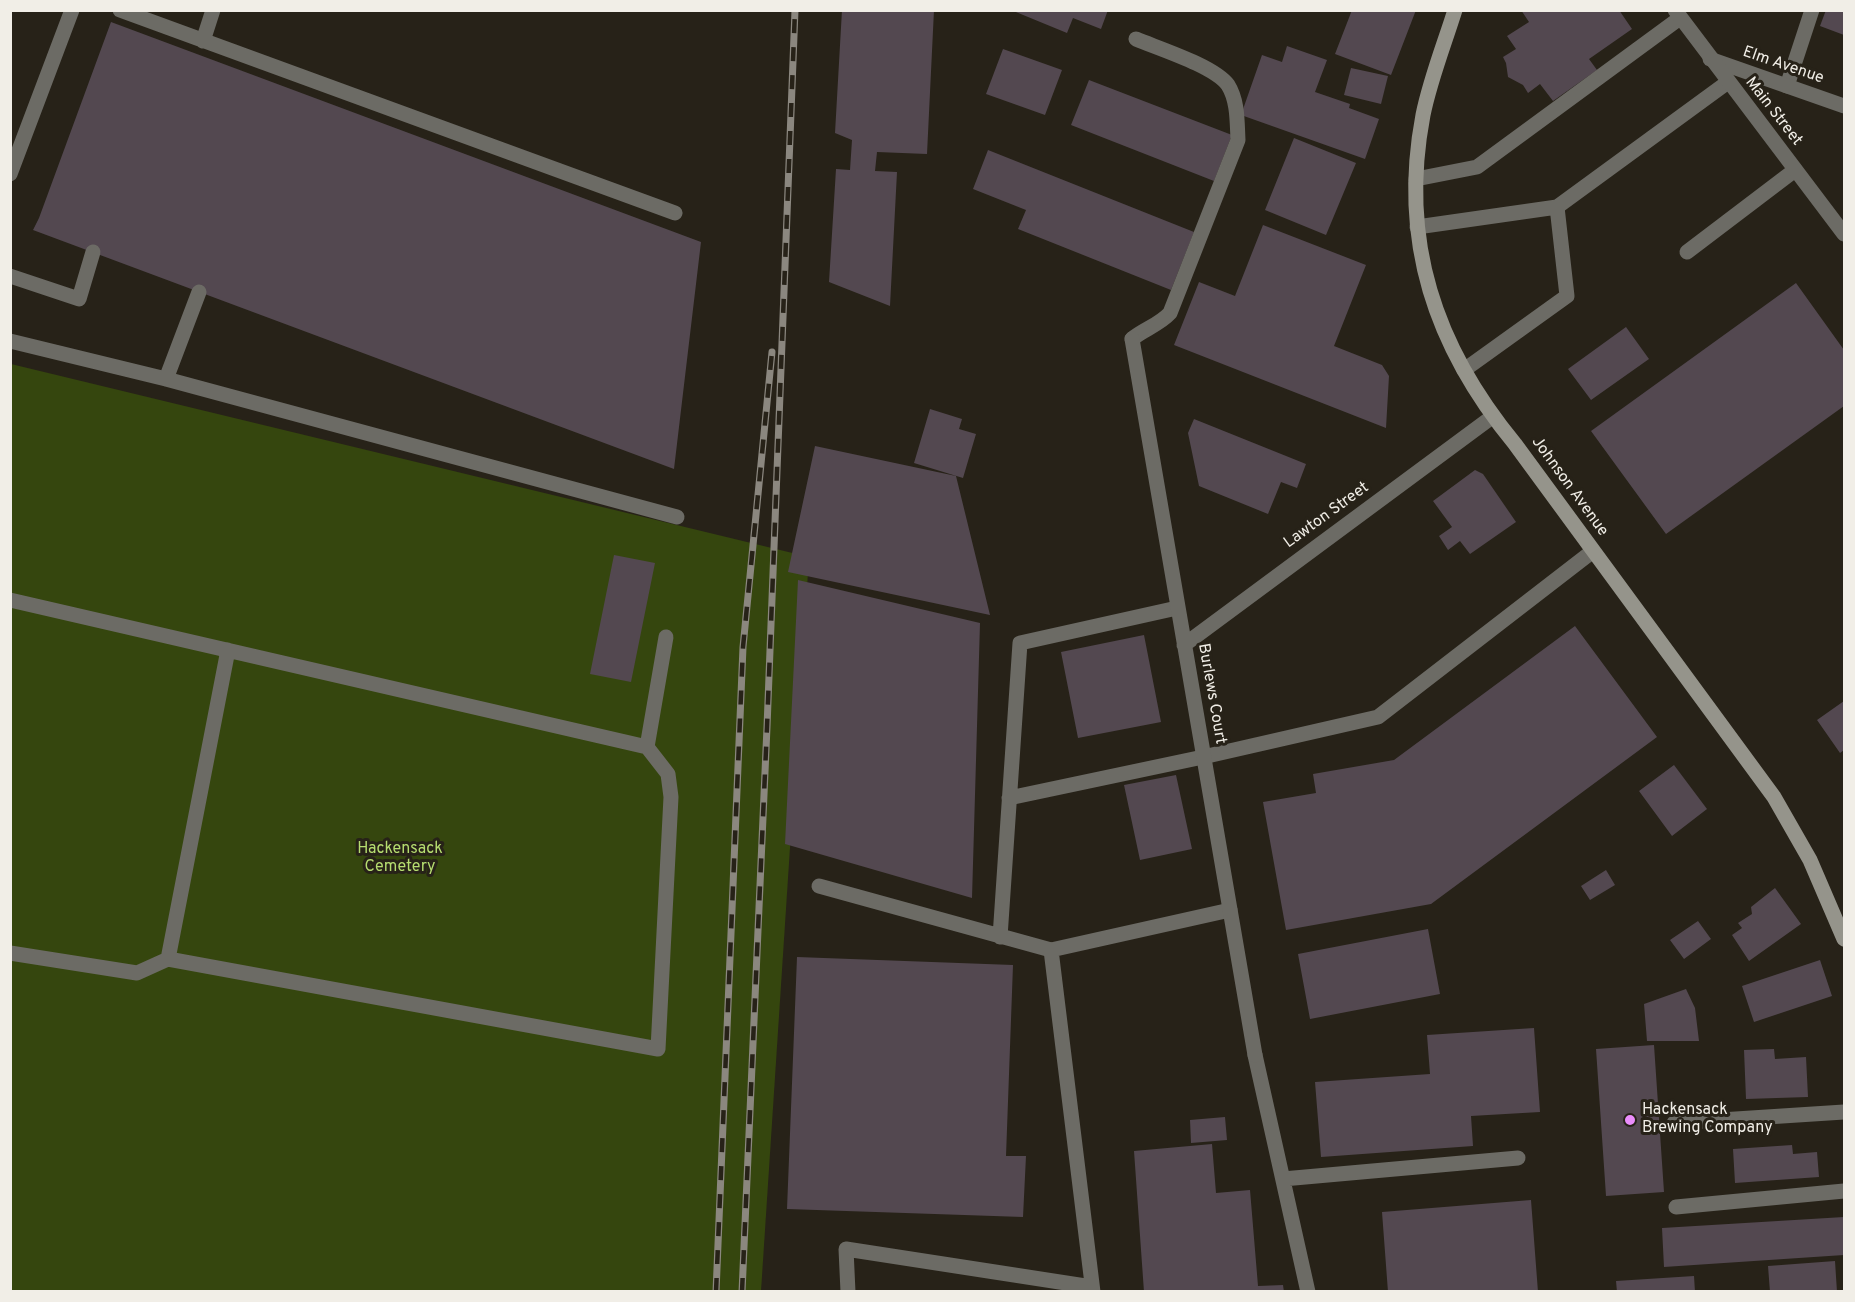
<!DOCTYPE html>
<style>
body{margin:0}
#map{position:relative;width:1855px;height:1302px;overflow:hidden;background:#272218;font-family:Overpass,sans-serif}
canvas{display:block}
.frame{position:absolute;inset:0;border:12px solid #f1eee7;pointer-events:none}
</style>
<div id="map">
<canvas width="1855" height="1302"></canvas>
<div class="frame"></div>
</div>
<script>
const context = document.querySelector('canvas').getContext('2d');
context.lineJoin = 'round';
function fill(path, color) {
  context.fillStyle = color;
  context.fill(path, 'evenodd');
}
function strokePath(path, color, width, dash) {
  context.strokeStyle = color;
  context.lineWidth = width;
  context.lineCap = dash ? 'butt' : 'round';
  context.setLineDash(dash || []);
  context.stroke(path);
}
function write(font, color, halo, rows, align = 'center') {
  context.font = font + ' Overpass,sans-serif';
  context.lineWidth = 6;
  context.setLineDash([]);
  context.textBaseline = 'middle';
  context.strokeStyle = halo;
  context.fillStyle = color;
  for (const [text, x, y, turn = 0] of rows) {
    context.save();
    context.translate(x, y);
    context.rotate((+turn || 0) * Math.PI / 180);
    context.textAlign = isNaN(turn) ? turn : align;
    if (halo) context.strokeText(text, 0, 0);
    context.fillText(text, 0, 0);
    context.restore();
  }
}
fill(new Path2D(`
 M11,364L809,557L761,1291L11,1292Z`), '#35460e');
fill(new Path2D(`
 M842,10H934L927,154L877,152L875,171L897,172L890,306L829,282L836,169L850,170L852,140L835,133Z
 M1011,10H1108L1101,29L1073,18L1067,33Z
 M1352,10H1416L1391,75L1335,54Z
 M1521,10H1619L1632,29L1589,59L1597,70L1553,101L1540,84L1528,93L1523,85L1508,77L1506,63L1503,57L1516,49L1507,36L1529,22Z
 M1826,10H1844V35L1820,26Z
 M111,22L701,242L674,469L33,230L39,218Z
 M1287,46L1327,60L1315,92L1350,104L1349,108L1379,119L1365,159L1241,115L1262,55L1282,62Z
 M1003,49L1062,70L1045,115L986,94Z
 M1351,68L1388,76L1381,104L1344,95Z
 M1089,80L1232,135L1214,181L1071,125Z
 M1294,138L1356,163L1326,235L1265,210Z
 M988,150L1194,232L1171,290L1018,229L1026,210L973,189Z
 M1263,225L1366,265L1334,346L1382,365L1389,376L1386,428L1174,345L1199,282L1235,296Z
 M1796,283L1844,350V406L1666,534L1591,431Z
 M1626,327L1649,359L1591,400L1568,369Z
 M930,409L962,419L959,429L976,434L963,478L914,463Z
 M1194,419L1306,464L1297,488L1281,482L1268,514L1199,486L1188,433Z
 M815,446L956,476L990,615L788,572Z
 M1475,470L1483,474L1516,522L1470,554L1460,541L1448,550L1439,536L1452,527L1433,501Z
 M614,555L655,563L631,682L590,674Z
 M798,580L980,623L972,898L785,844Z
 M1575,626L1657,737L1431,904L1286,930L1263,802L1316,793L1313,774L1394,760Z
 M1144,635L1161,722L1078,738L1061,652Z
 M1844,701V750L1840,753L1817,720Z
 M1674,765L1707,809L1672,836L1639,791Z
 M1176,775L1192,849L1140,860L1124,785Z
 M1606,870L1615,885L1590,900L1581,886Z
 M1775,888L1801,924L1749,961L1732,935L1742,928L1738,923L1752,914L1751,907Z
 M1698,921L1711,939L1684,959L1670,940Z
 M1428,929L1440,994L1310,1019L1298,954Z
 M797,957L1013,965L1006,1156H1026L1023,1217L787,1209Z
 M1820,960L1832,996L1754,1022L1742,986Z
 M1686,989L1695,1008L1699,1041H1647L1644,1004Z
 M1534,1028L1540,1112L1471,1116L1473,1146L1321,1157L1315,1082L1430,1074L1427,1035Z
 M1654,1045L1664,1192L1606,1196L1596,1049Z
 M1774,1049L1775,1059L1806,1057L1808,1097L1746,1099L1744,1050Z
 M1225,1117L1227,1140L1191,1143L1190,1120Z
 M1212,1144L1216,1193L1250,1190L1258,1286L1283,1285L1284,1292H1144L1134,1151Z
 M1792,1145L1793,1154L1817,1152L1819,1177L1735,1183L1733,1149Z
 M1531,1200L1538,1292H1388L1382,1212Z
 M1844,1217V1255L1664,1267L1662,1228Z
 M1835,1261L1837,1292H1770L1768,1266Z
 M1694,1276L1695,1292H1617L1616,1281Z`), '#534850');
strokePath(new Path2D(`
 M120,10L675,213
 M203,41L213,10
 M1787,86L1812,10
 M10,174L72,10
 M1416,179L1477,167L1680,18
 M1417,227L1557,207L1728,82
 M1687,252L1795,170
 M10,276L79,299L93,252
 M1132,339C1144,329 1159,325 1170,313L1238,140C1237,122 1238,101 1228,85C1214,66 1160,49 1136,39
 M10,341L166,379L677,517
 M1464,370L1567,296L1557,207
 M166,379L199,292
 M10,600L647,747
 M1009,798L1203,757L1378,717L1593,551
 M819,886L1051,950
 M1000,937L1020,643L1177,608
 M10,953L137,973L168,959L658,1049L671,797L668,774L647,747L666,637
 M168,959L228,650
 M1255,1055L1308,1292
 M1674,1123L1844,1112
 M1283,1179L1518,1158
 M1676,1207L1844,1191
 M848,1292L846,1249L1092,1287
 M1093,1292L1051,950L1230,910`), '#6c6b65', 15);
strokePath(new Path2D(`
 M1710,59L1844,106
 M1132,339L1255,1055
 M1184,645L1492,417`), '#6c6b65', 15);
strokePath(new Path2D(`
 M1675,10L1844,234`), '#6c6b65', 15);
strokePath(new Path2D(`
 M1455,10C1444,45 1430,80 1423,115C1399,241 1435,347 1515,444L1774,797L1810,860L1844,939`), '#95948b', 15);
const rail = new Path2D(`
 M716,1292L743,647L772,352
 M742,1292L767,727L795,10`);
strokePath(rail, '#8b877f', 7);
strokePath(rail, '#272218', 4.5, [14]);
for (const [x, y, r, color] of [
 [1630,1120,6,"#eb8dfc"]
]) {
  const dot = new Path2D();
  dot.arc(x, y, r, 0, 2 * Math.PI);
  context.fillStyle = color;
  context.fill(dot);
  strokePath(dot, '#272218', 2);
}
write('16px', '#f1eee7', '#272218', [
 ["Elm Avenue",1783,66,19],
 ["Main Street",1773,112,52],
 ["Johnson Avenue",1569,487,54],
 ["Lawton Street",1327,516,-36],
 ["Burlews Court",1211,694,80]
]);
write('16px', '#b6dd70', '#272218', [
 ["Hackensack",400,850],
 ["Cemetery",400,868]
]);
write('16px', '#f1eee7', '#272218', [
 ["Hackensack",1642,1111],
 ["Brewing Company",1642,1129]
], 'left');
</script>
